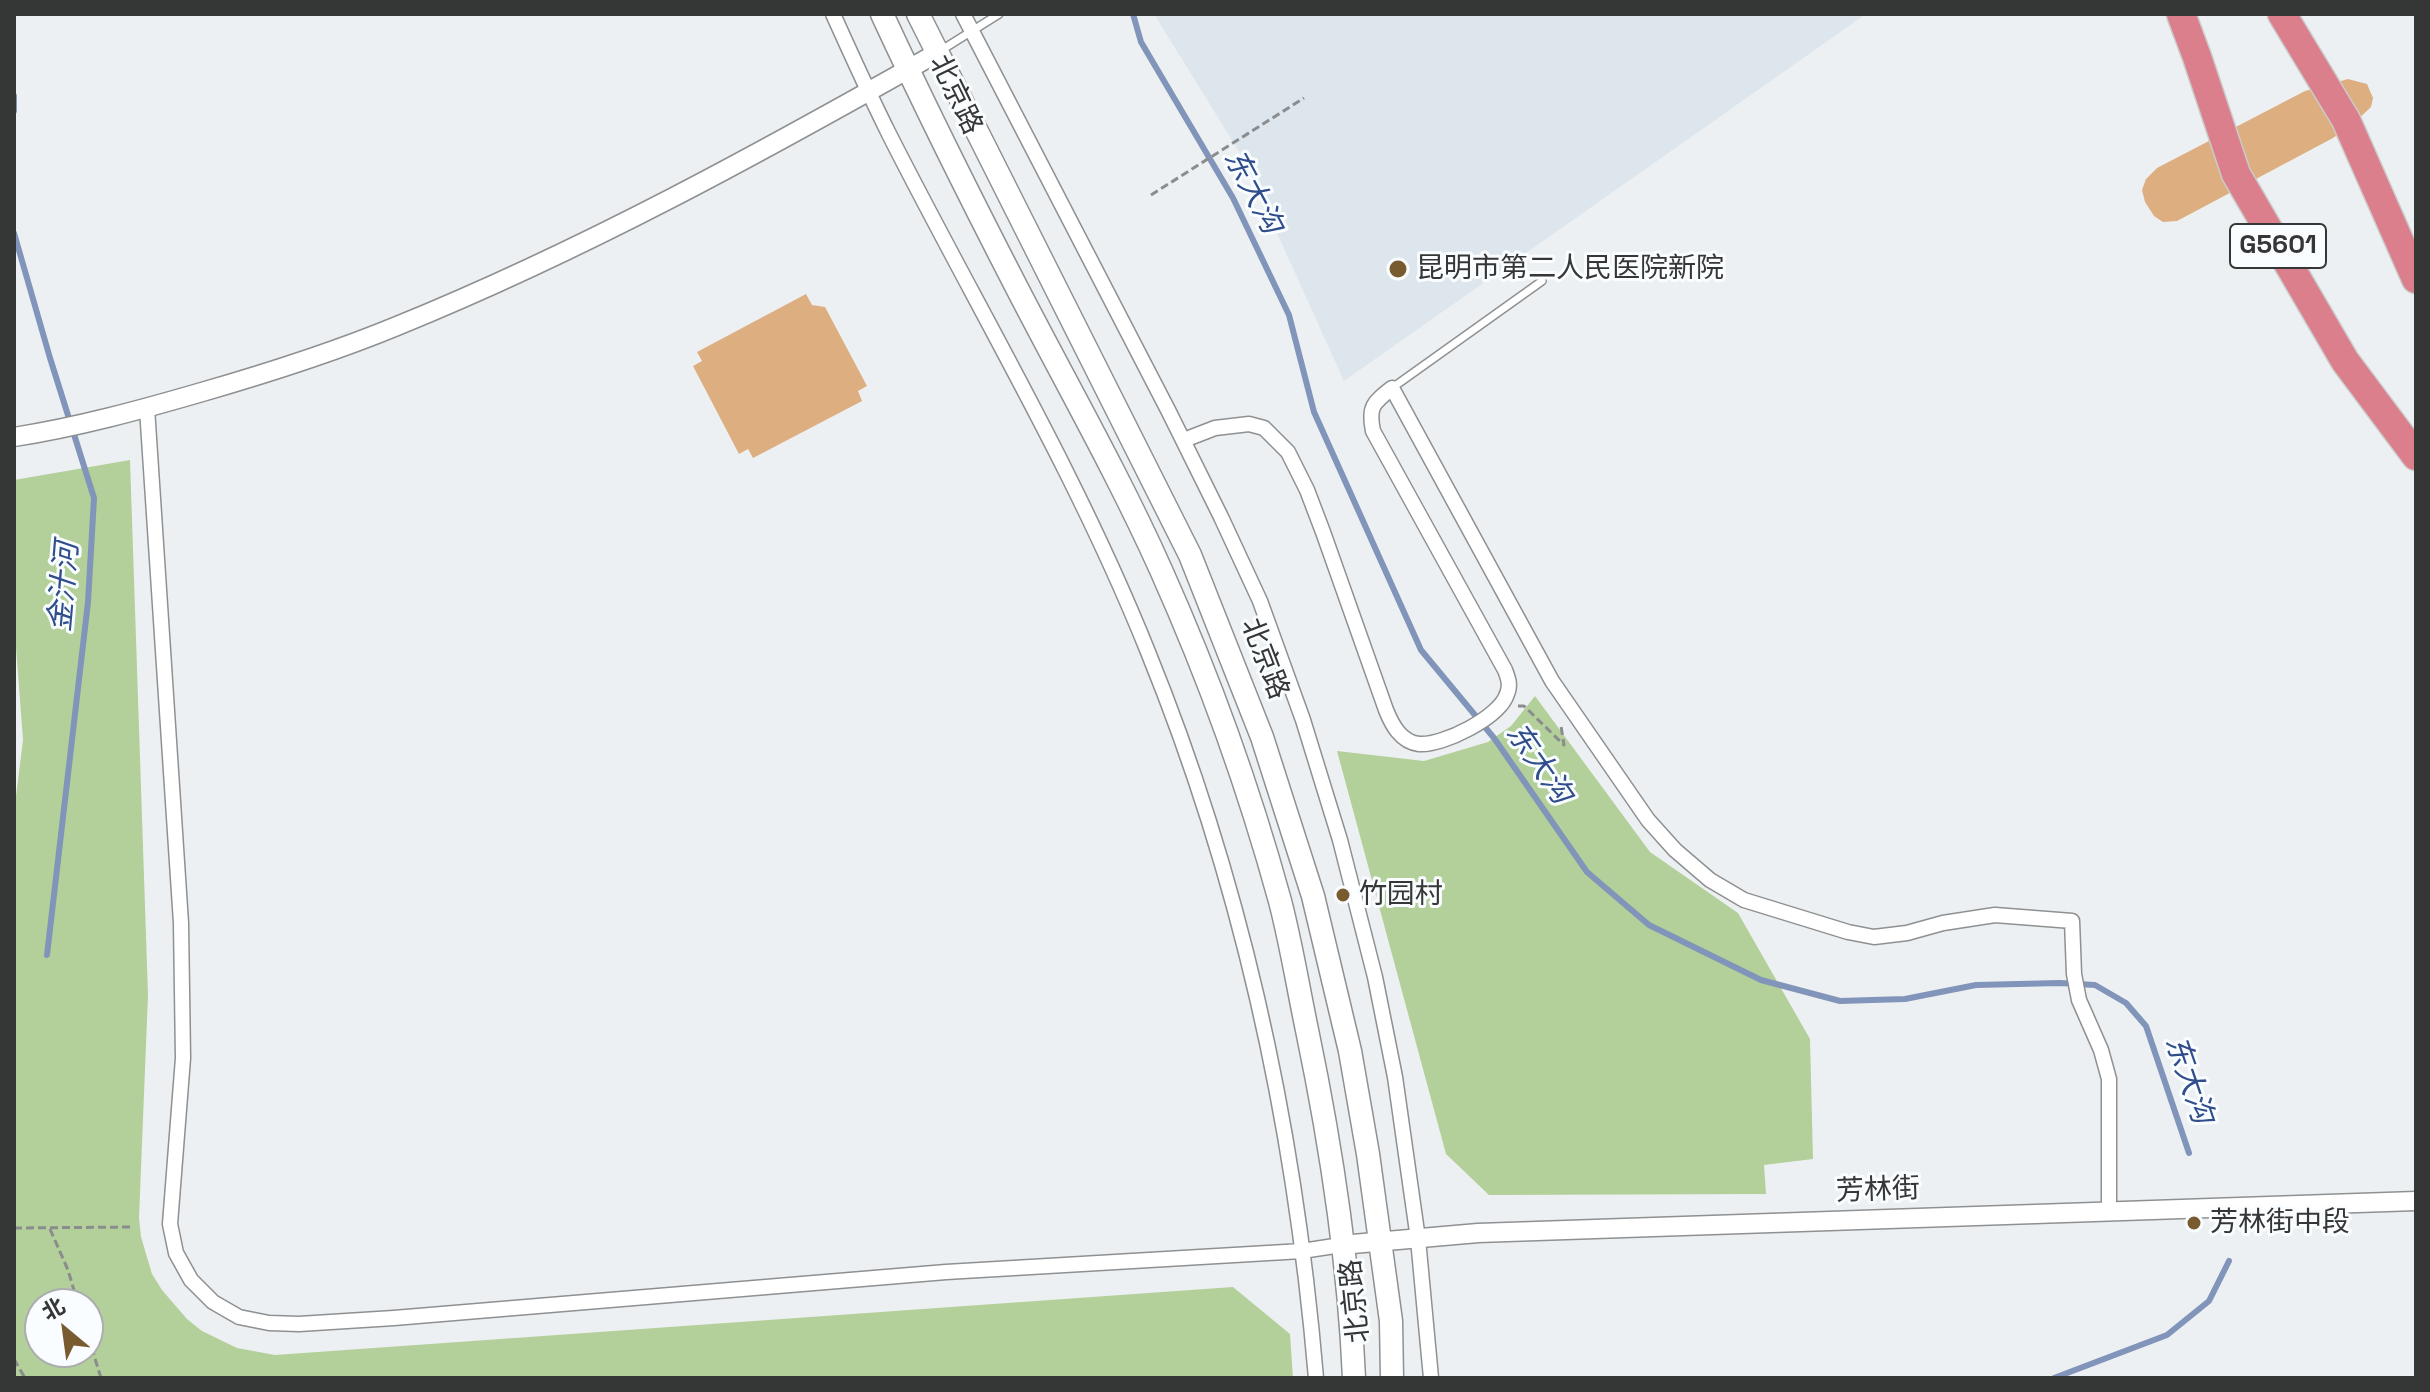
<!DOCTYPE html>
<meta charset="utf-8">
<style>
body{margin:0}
#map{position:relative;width:2430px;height:1392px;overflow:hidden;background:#edf0f2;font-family:"Space Grotesk","Noto Sans SC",sans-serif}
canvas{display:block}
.frame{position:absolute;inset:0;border:16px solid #353636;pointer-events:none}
.north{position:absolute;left:24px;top:1288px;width:80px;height:80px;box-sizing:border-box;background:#fafdff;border:2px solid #abadaf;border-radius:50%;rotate:331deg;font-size:22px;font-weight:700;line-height:32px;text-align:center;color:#353636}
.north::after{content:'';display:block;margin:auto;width:28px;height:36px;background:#785b2f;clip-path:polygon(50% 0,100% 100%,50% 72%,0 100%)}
</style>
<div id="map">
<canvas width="2430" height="1392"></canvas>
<div class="frame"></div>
<div class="north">北</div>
</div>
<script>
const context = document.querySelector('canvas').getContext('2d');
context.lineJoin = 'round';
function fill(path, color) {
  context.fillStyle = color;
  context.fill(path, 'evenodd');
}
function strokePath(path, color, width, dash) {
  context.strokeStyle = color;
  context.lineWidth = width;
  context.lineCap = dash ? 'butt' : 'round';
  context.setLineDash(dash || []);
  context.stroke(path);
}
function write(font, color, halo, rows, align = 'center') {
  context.font = font + ' "Space Grotesk","Noto Sans SC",sans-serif';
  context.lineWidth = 6;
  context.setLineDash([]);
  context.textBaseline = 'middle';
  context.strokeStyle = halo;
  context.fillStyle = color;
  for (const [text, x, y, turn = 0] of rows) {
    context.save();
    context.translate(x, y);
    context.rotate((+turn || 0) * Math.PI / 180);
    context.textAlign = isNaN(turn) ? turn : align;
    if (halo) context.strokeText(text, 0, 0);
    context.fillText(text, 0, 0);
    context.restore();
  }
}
fill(new Path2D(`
 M1154,14H1866L1344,381L1243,158Z`), '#dde6ed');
fill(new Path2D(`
 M130,460L148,995L139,1218L141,1237L152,1274L162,1290L187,1319L202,1331L237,1348L275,1355L1233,1287L1290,1334L1293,1378H14V812L23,740L14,621V480ZM40,1304H88V1352H40Z
 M1535,696L1650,852L1738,913L1810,1039L1813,1159L1764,1165L1766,1194L1489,1195L1446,1154L1337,751L1424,761L1488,742L1511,726Z`), '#b3d09a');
strokePath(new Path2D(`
 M1133,14L1141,42L1233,198L1289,315L1314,412L1421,650L1494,738L1587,872L1649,925L1761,980L1840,1001L1905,999L1976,985L2060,983L2095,985L2126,1003L2146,1026L2189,1153
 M14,96V111
 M14,233L50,358L94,498L88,602L47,955
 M2054,1378L2167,1335L2209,1301L2229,1261`), '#8194b9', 6);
fill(new Path2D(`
 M2348,79L2367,84L2373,98L2371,107L2355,122L2333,138L2177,221L2163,222L2154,216L2145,202L2142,190L2146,179L2157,168L2305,91Z
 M806,294L812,305L825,307L867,386L858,391L862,401L753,458L748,449L739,454L693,366L702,361L697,352Z`), '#dcae80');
const service = new Path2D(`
 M940,51L999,14
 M1392,388L1542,281`);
const minor = new Path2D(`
 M833,14C851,54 869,94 889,134C976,306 1076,472 1148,652C1242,883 1295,1130 1316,1378
 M963,14L1169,412L1221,517L1260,601L1303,720L1340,840L1375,977L1395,1077L1418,1239L1431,1378
 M147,408L181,923L183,1058L170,1224L176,1253L191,1280L213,1302L239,1317L269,1323L299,1324L394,1318L946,1272L1302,1251L1341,1245
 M1184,440L1215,428L1249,424L1264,428L1288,452L1307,490L1323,532L1386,710C1392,725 1401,742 1419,744C1443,746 1500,717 1507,694C1511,685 1508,678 1505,670L1373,431C1368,407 1373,403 1392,388L1552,681L1648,820L1675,850L1710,880L1744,900L1848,932L1874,937L1907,933L1943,923L1995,915L2072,921L2074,974L2079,1000L2101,1050L2109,1079V1212`);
const tertiary = new Path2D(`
 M14,437C78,427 140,410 202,392C268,373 334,352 397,326C584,250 762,152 937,53
 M1341,1245L1478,1233L2416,1201`);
const secondary = new Path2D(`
 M882,14C925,107 971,199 1018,290C1066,383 1118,474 1161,570C1209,677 1249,788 1280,901C1291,943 1298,987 1307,1030C1331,1145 1349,1261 1354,1378
 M918,14L1190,555L1262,737L1313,896L1350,1051L1368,1154L1391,1321L1392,1378`);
const motorway = new Path2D(`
 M2181,14L2197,57L2236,174L2345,361L2416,456
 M2282,14L2346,120L2416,279`);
strokePath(service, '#8e9092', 10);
strokePath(minor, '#8e9092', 17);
strokePath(tertiary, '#8e9092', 21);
strokePath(secondary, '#8e9092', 25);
strokePath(motorway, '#cacbcb', 31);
strokePath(new Path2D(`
 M1151,195L1304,98
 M1518,706H1524L1564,745L1561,726
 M14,1228L133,1227
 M50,1229L68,1270L78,1304
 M88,1336L101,1378
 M14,1359L25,1378`), '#8a8c8d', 3, [8, 4]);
strokePath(service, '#fff', 7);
strokePath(minor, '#fff', 14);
strokePath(tertiary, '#fff', 18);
strokePath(secondary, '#fff', 22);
strokePath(motorway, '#dc7f8d', 28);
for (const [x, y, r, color] of [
 [1398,269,10,"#785b2f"],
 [1343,895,8,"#785b2f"],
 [2194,1223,8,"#785b2f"]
]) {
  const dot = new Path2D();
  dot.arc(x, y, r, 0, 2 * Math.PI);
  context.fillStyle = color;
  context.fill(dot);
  strokePath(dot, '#fafdff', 3);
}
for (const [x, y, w] of [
 [2278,246,96]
]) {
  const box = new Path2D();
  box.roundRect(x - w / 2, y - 22, w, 44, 6);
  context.fillStyle = '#fafdff';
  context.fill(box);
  strokePath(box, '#353636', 2);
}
write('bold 26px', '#353636', null, [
 ["G5601",2278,246]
]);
write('28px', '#353636', '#fafdff', [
 ["北京路",955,95,64],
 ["北京路",1264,659,69],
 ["芳林街",1878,1191,-2],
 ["北京路",1356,1301,-96]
]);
write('28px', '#353636', '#fafdff', [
 ["昆明市第二人民医院新院",1416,269],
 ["竹园村",1359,895],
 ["芳林街中段",2210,1223]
], 'left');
write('italic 30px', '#304d8c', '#fafdff', [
 ["东大沟",1252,192,62],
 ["金汁河",65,587,-85],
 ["东大沟",1538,764,55],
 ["东大沟",2188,1080,71]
]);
</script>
